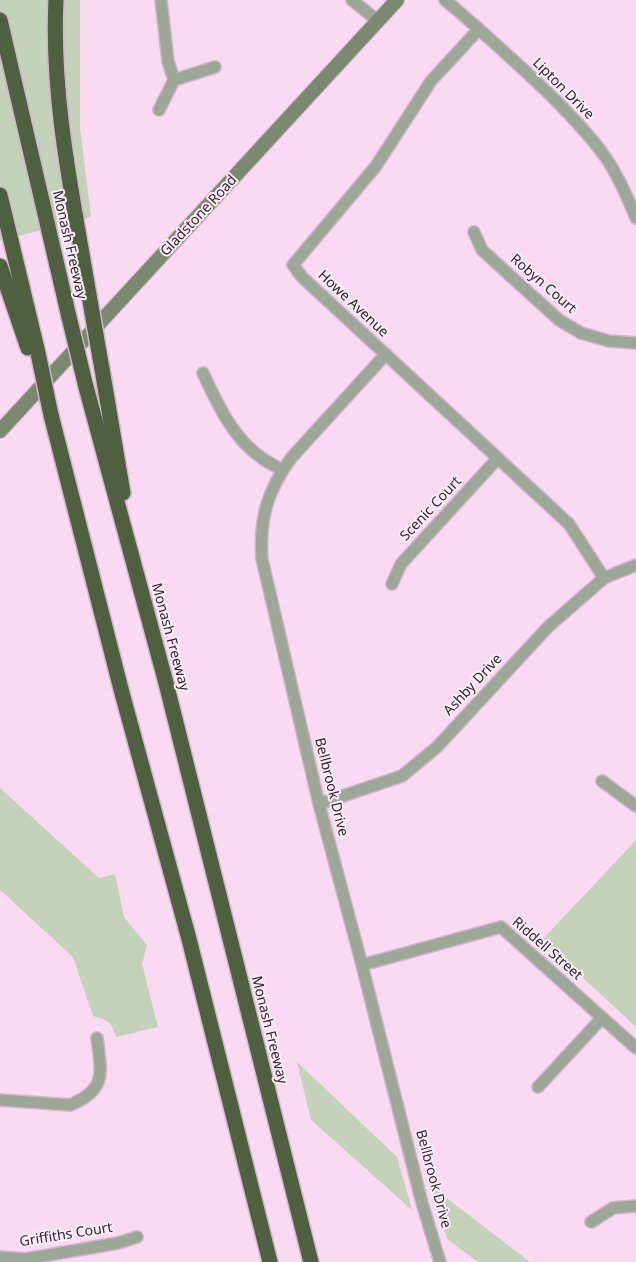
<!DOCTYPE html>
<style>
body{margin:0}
canvas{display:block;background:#fad9f3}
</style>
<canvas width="636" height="1262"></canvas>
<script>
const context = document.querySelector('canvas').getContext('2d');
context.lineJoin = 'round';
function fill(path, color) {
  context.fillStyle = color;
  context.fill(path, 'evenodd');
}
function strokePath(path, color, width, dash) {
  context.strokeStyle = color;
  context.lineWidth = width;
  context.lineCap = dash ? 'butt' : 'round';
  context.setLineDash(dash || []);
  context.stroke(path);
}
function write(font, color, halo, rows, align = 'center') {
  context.font = font + ' "Noto Sans",sans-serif';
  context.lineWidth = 4;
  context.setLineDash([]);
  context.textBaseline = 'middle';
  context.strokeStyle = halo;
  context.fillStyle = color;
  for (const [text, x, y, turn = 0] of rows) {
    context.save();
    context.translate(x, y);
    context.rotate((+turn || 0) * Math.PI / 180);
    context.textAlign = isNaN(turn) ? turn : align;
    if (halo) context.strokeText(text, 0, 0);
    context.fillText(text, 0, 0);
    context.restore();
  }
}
fill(new Path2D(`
 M0,0H80V128L91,217L0,241Z
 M0,788L99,878L115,874L124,917L147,945L142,964L158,1027L116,1037C111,1021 108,1020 93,1016L73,957L0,890Z
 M636,840V1027L542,940Z
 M297,1062L397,1157L412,1210L311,1120Z
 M431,1186L530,1262H478L447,1239Z`), '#c4d2ba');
const minor = new Path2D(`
 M161,0L168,61L174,80
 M352,0L378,21
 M445,0C473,23 499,47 525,71C552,96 578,121 601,151C616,171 626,194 636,218
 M479,29L431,81L376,166L293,265L302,277L569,524L604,578
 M159,110L174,80L215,67
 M474,232L482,250L559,320L581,333L609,341L636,343
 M386,354L292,457C268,489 259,518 262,559L319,804L362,965L422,1203L440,1262
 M203,373C217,403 233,439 262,458C268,463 276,466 282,470
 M392,584L401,564L498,458
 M602,781L636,806
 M319,804L402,776L437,747L548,627L604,578L636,565
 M362,965L501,927L636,1048
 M538,1087L602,1018
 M0,1100L70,1105C108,1089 101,1072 97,1038
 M591,1222L613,1208L636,1206
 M0,1257L26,1259L118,1243L137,1237`);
const secondary = new Path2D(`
 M0,431L397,0`);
const motorway = new Path2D(`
 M56,0C51,99 73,198 89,295
 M0,20L69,317
 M0,195L38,353
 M0,266L28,348
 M102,369L123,493
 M86,387L166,683L311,1262
 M51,415L122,693L189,939L270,1262`);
strokePath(minor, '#d2b5cc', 14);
strokePath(secondary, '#d2b5cc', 16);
strokePath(motorway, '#d2b5cc', 18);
strokePath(minor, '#9da797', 11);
strokePath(secondary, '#7b8971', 14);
strokePath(motorway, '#4e6040', 15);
const motorwayBridge = new Path2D(`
 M89,295L102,369
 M69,317L86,387
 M38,353L51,415`);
strokePath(motorwayBridge, '#d2b5cc', 18, []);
strokePath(motorwayBridge, '#4e6040', 15);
write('14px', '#332731', '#fbedf8', [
 ["Lipton Drive",563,89,45],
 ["Gladstone Road",199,216,-47],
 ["Monash Freeway",69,245,77],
 ["Robyn Court",543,284,41],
 ["Howe Avenue",353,304,43],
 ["Scenic Court",431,509,-47],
 ["Monash Freeway",170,637,75],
 ["Ashby Drive",473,685,-47],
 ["Bellbrook Drive",331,787,76],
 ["Riddell Street",547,949,41],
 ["Monash Freeway",269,1030,76],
 ["Bellbrook Drive",433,1179,75],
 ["Griffiths Court",66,1235,-9]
]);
</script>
